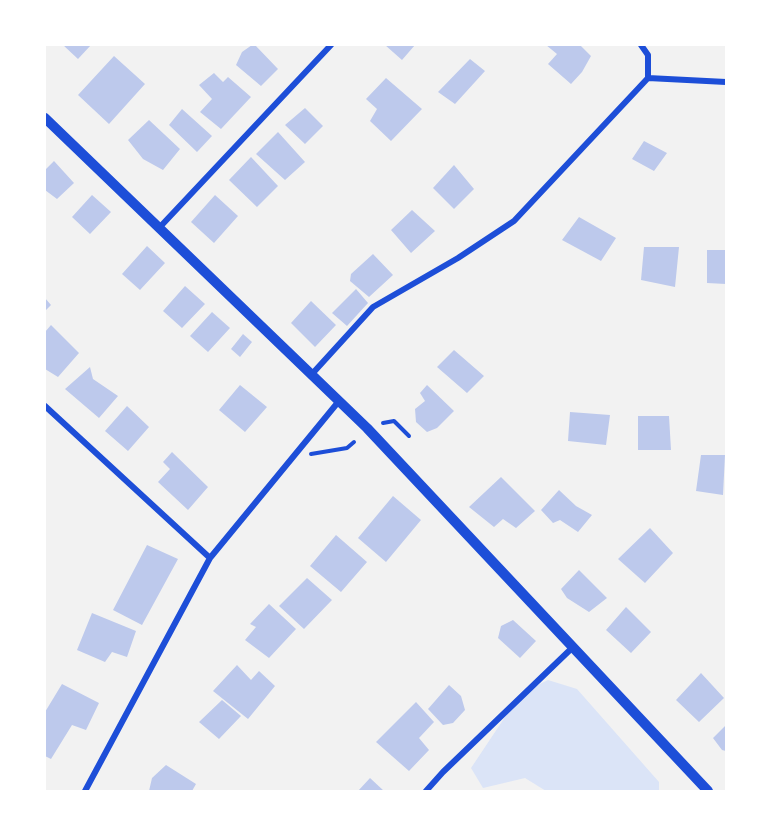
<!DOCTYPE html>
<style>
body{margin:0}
#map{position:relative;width:771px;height:836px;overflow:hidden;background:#f2f2f2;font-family:"Exo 2",sans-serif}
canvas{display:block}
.frame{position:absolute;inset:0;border:46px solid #fff;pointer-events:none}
</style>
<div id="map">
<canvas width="771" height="836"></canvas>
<div class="frame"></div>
</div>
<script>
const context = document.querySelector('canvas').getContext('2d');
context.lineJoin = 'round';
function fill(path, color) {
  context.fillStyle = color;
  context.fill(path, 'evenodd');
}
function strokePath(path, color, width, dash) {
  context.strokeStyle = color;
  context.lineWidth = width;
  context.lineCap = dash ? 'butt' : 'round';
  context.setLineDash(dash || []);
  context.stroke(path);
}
fill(new Path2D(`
 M548,680L577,689L659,782V791H546L525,778L483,788L471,768L521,693Z`), '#dbe4f7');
fill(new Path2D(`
 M63,45H91L78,59Z
 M252,45H255L278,69L261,86L236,65L242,52Z
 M385,45H415L402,60Z
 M546,45H580L591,56L582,72L571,84L548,64L557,54Z
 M114,56L145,84L109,124L78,95Z
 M470,59L485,71L455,104L438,92Z
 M214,73L223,82L228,77L251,97L221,129L200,112L212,99L199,85Z
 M386,78L422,109L391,141L370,121L377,109L366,99Z
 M305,108L323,126L305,144L285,125Z
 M182,109L212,136L197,152L169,125Z
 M149,120L180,149L163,170L143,159L128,140Z
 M278,132L305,162L285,180L256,154Z
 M644,141L667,153L654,171L632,159Z
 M251,157L278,186L257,207L229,180Z
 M54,161L74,183L57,199L45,190V170Z
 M454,165L474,189L454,209L433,188Z
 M92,195L111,212L90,234L72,217Z
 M215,195L238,216L214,243L191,222Z
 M412,210L435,231L411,253L391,230Z
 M579,217L616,238L601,261L562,240Z
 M147,246L165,263L140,290L122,274Z
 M644,247H679L675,287L641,280Z
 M707,250H726V284L707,283Z
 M373,254L393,275L369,297L350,281L351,274Z
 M185,286L205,304L182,328L163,311Z
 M356,289L368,303L347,326L332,313Z
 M45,298L51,305L45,311Z
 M311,301L336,325L315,347L291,323Z
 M212,312L230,328L208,352L190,336Z
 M51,325L79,353L58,377L45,369V332Z
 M243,334L252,342L240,357L231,349Z
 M454,350L484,376L467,393L437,367Z
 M90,367L93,379L118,396L99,418L65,389Z
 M240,385L267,407L245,432L219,410Z
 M427,385L454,411L437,428L427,432L416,422L415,409L425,401L420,393Z
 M127,406L149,427L128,451L105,431Z
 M570,412L610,415L606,445L568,441Z
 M638,416H669L671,450H638Z
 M172,452L208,487L188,510L158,482L170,469L163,462Z
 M701,455H725L723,495L696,491Z
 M501,477L535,511L516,528L503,519L494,527L469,507Z
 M559,490L576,506L592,515L578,532L560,520L553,523L541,510Z
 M393,496L421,520L386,562L358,538Z
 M650,528L673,553L645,583L618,559Z
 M336,535L367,562L341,592L310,566Z
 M147,545L178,559L142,625L113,610Z
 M579,570L607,598L589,612L567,598L561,589Z
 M307,578L332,600L304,629L279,606Z
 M269,604L296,629L269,658L245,640L256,627L250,624Z
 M626,607L651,632L631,653L606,630Z
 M92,613L136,631L127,657L112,652L105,662L77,650Z
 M513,620L536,641L520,658L498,638L501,626Z
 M237,665L251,680L259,671L275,686L248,719L213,691Z
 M701,673L724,698L699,722L676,700Z
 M62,684L99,703L86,730L72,725L51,759L45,756V712Z
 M449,685L461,696L465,710L453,723L443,725L428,709Z
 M222,700L241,716L219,739L199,722Z
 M416,702L434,722L419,738L429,750L409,771L376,742Z
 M726,725V751L722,750L713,738Z
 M166,765L196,784L192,791H149L152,778Z
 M370,778L384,791H358Z`), '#bdc9ec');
strokePath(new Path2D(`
 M383,423L394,421L409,436
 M311,454L347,448L354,442`), '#1d4ed8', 4);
strokePath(new Path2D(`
 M641,45L648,55V78
 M159,228L331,45
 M312,374L373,307L458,258L514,221L648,78L726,82
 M45,406L210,558
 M85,791L210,558L339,401
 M426,791L443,772L572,648`), '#1d4ed8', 6);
strokePath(new Path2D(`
 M45,118L367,428L708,791`), '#1d4ed8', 10);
</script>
